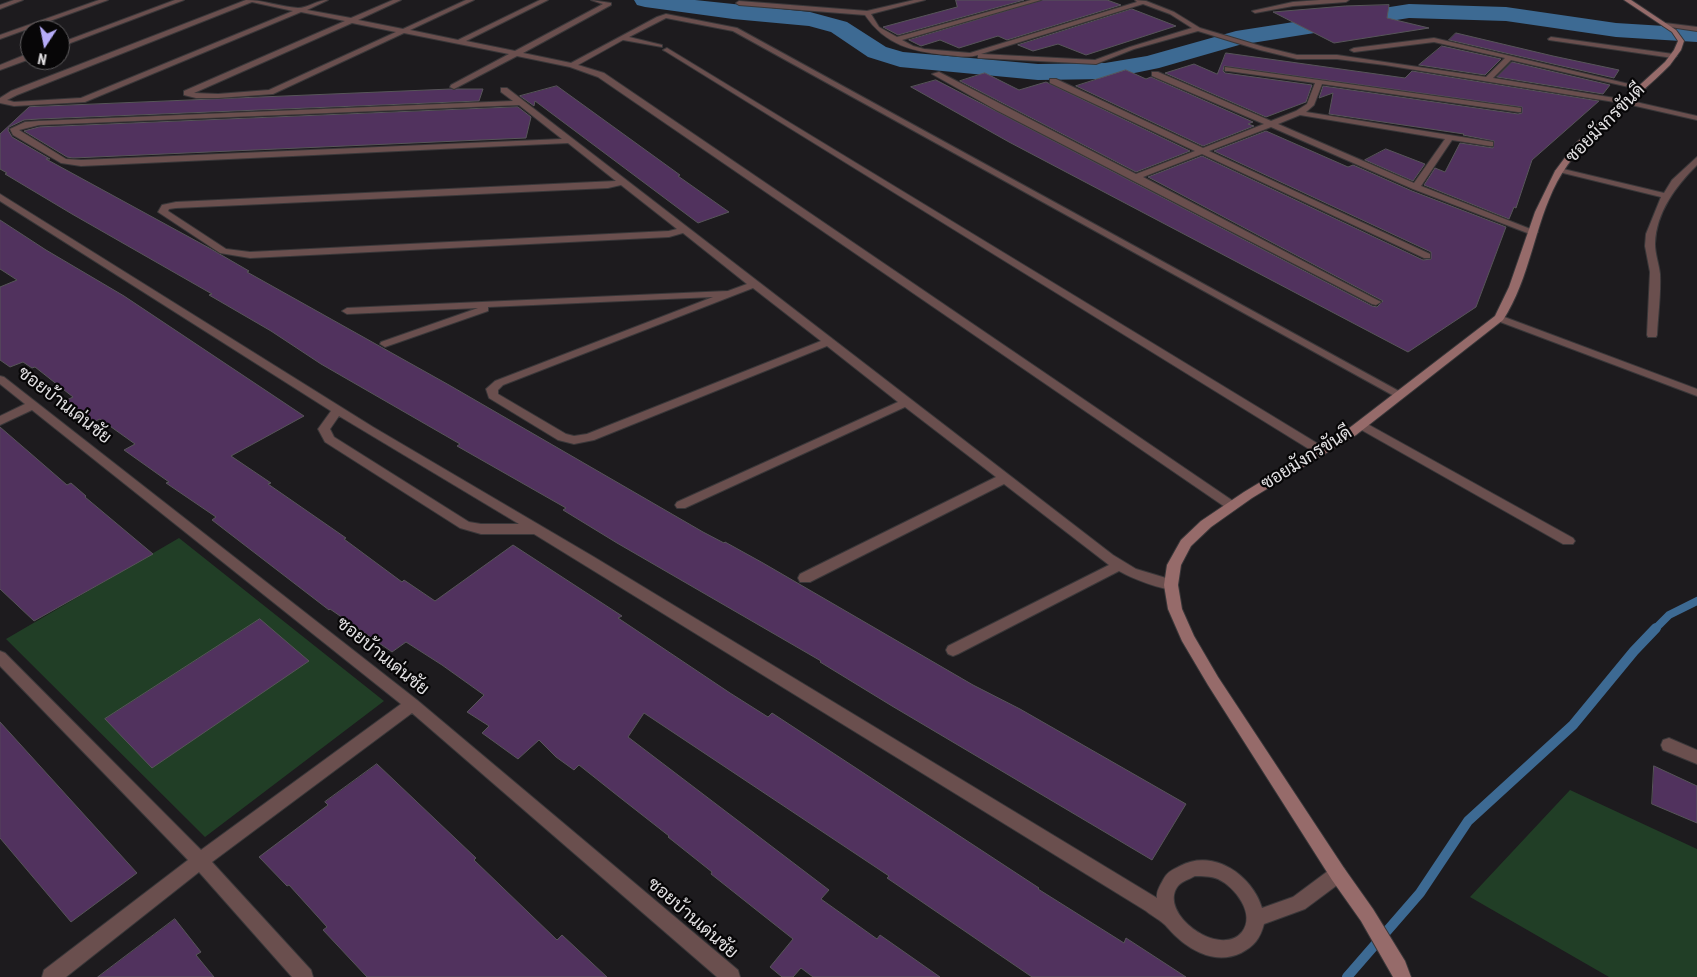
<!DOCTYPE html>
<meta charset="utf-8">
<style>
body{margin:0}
#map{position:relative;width:1697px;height:977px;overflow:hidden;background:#1d1b1e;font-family:"Roboto Condensed",sans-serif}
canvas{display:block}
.north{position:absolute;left:20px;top:20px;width:50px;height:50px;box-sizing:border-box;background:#070607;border:1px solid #5f5d5f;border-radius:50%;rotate:191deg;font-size:14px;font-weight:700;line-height:20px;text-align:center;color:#e2e0e2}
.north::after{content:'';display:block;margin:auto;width:18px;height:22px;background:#b6acf8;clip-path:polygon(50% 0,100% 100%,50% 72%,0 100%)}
</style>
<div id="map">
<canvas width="1697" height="977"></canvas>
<div class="north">N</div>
</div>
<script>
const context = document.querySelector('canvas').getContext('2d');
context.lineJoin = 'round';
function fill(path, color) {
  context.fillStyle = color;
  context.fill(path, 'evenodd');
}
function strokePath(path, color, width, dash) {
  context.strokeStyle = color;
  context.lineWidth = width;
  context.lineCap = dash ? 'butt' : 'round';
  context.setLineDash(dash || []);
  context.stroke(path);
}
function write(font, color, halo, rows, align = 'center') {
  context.font = font + ' "Roboto Condensed",Sarabun,sans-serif';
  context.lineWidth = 4.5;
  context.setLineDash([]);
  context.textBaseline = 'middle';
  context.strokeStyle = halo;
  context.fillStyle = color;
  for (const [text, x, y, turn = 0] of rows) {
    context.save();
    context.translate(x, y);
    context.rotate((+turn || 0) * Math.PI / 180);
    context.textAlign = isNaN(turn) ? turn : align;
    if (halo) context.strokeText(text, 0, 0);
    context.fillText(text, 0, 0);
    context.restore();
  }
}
fill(new Path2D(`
 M179,538L384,701L205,837L6,639Z
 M1570,790L1697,849V977H1609L1470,897Z`), '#213e26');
strokePath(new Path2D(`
 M1655,629L1669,615L1697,601`), '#3d6a93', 8);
strokePath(new Path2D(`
 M1347,977L1420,893L1468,821L1573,725L1634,651L1656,628`), '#3d6a93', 10);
fill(new Path2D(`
 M634,0H695L810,12L847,22L886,47L903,52L1038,64L1105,63L1147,56L1236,31L1409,4L1506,7L1616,23L1697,28V42L1616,37L1506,21L1409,18L1239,45L1159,68L1105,79L1038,80L900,67L868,57L831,32L809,26L733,19L645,7L637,5Z`), '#3d6a93');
const building = new Path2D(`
 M956,0H1024L898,35L883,27L957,7Z
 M1043,0H1107L1121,5L1007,40L998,36L959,48L940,40L921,46L909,40Z
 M1389,5L1387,18L1429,28L1334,43L1273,12L1345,6Z
 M1132,9L1176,26L1086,55L1058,44L1033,51L1018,45Z
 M1456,33L1553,56L1619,70L1614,78L1449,40Z
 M1442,46L1501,59L1485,75L1419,65Z
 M1226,53L1405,78L1412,71L1599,101L1532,160L1516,208L1514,207L1509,219L1424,185L1435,168L1445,172L1460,143L1493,148L1494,141L1463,135L1464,134L1329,114L1333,93L1319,98L1323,86L1518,114L1522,113V107L1224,66L1223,71L1225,73L1312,85L1306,102L1266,117L1165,73L1194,64L1217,74Z
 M1512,62L1610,85L1603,94L1497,77Z
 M1126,70L1146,79L1151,77L1253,122L1248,124L1254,126L1203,146L1076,86Z
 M985,73L1019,90L1046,82L1190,151L1136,172L960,81Z
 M936,80L1372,306L1377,307L1383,301L1148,177L1202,156L1423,260L1431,259V252L1214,151L1266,131L1348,167L1353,165L1412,191L1506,227L1476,307L1408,352L1009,142L911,87Z
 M557,86L680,175L678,176L729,212L698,223L535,101L534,106L520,96Z
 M451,89H483L479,101L39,119L24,120L9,127L8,130L12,137L50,159H46L211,249L249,271L247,272L449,385L703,532L724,543L725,542L763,563L973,685L1020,709L1186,804L1152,860L892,706L820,662L821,661L617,543L563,510L566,508L457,446L460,444L321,364L271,331L209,295L212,294L72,214L5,174L7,173L0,169V134L29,107Z
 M518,107L531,117L526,138L73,158L67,157L24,131L39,127Z
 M1386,149L1425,164L1413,181L1365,160Z
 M0,220L46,250L124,296L304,416L231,456L271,483L268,484L346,538L344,539L402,582L404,580L435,601L513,545L622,616L618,618L730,693L768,717L772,713L1039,888L1038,889L1124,943L1126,938L1186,977H1032L887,878L889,876L644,713L628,737L829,890L821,899L877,939L880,935L940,977H813L801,968L793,977H782L770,967L793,939L711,874L712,872L668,837L669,836L618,796L579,765L574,770L556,757L539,740L518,759L482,733L489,726L467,712L484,695L442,665L406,642L392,652L330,609L329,610L212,520L216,517L166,483L169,482L124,450L135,444L100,419L87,425L58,404L73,397L35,367L32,368L23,362L10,367L0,360V287L17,280L0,269Z
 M0,427L67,485L71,483L86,496L85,497L153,554L34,621L0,589Z
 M260,619L309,661L152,768L105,719Z
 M0,722L137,873L71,922L0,838Z
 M377,764L476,858L474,860L557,940L562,935L607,977H367L323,930L327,927L289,885L287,886L259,857L328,805L325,802Z
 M1654,766L1697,786V823L1652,804Z
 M175,919L201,952L196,955L214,977H98Z`);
fill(building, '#51325e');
strokePath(building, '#575559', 1);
const street = new Path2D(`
 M14,0H23L0,9V5Z
 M99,0H108L0,39V35Z
 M175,0H184L60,47V43Z
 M246,0C264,0 280,7 298,8C308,8 317,0 328,0L307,10L351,18L393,0H401L358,20L403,29L466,0H474L410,30L458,40L540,0H548L466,41L515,51L603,4L591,0L611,3V5L523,53L571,63L657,17L666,14L737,28L1406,395L1404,397H1396L733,31L666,18L629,37L662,45V47L623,40L578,65L604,73L1236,503L1238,506L1236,509H1228L598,77L570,67L517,56L454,89L450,87L451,85L509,54L404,33L273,94L218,98H196L184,95V91L345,21L301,12L85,102L14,106L0,103V98L11,91ZM252,2L293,11L81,98L14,102L7,100L17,95ZM352,23L396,32L269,90L218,94L194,93Z
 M914,0H925L871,14L879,27L897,37L1031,0H1041L902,40L913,46L924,49L970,53L1137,2L1135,0L1146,1L1174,12L1200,28L1264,47L1297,55H1337L1486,77L1505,58L1434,42L1354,52L1350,50L1354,48L1434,38L1646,88L1642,90L1511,60L1493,78L1627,100L1697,116V120L1627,104L1385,65L1337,59H1297L1260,50L1198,31L1134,49L1096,64L981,58H978V55C968,58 958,56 948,55C913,52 885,45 865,15L739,5L736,3L739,1L867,11ZM1143,4L1170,14L1192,28L1130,47L1095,60L981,54Z
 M1320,0H1349L1346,2L1293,6L1255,13L1252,11L1293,2Z
 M1665,23L1697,27V31L1663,26V24Z
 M1551,37L1673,54L1677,56L1673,58L1549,40L1548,39Z
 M667,48L1325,448L1327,451L1325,454H1317L665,51L663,50Z
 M27,54H30V59L0,70V65Z
 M1225,67L1521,108V112H1518L1322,84L1314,105L1306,112L1493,142V146H1490L1452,140L1421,186L1538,232L1533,235L1530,234L1413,189L1271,127L1209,151L1430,254V258H1424L1202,154L1143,177L1381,302L1376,305L1372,304L996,110L932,74L939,72L1136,174L1195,151L1050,83V79H1056L1203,148L1264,124L1152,76V72H1158L1271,121L1296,111L1307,104L1315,83L1228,71H1225ZM1300,115L1445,139L1414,183L1278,124Z
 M501,88H507L1113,555L1136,569L1176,581L1178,585L1176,589C1165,592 1129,577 1119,571L958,654L953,656L948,654L946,650L948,646L1109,565L1004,484L810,582H800L798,578L800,574L996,477L905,407L685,508H677L675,505L677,502L898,402L827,346L594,440L574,444L558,440L489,398L486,389L495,381L713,297L488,307V311L385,347L380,344L381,342L478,308L347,314L342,311L347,308L728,291L747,284L683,233L669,237L250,258L220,253L158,212L162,205L176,202L616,181L568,143L81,166L61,163L13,135L10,129L25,122L39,121L513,101L501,92ZM519,105L562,139L81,160L66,159L19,130L39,125ZM621,185L677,229L669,231L250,252L226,249L168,211L169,209L176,208L608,188ZM753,288L821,341L587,434L574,436L566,434L498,394V390L503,385Z
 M1697,157V165C1676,186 1656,212 1655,244C1655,254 1659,264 1660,274C1661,294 1658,315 1657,335L1656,337H1648L1647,335L1650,272L1645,246L1646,234L1661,197L1555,171L1559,168L1664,193L1672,180Z
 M0,194L373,427L594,557L1157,898C1156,891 1160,886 1163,880C1167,872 1172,870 1180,866C1213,848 1252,875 1262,908L1293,897L1332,868L1338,866L1344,868L1347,874L1344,880L1305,909L1264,924C1260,939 1254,946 1241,953C1213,966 1185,948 1167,927C1162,921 1152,916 1146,911L534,534H481L460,528L325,442L318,429L331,411L0,201ZM339,416L519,524H481L469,522L334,437L330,429ZM1195,876C1202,876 1211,876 1218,879C1235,887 1256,914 1242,932C1220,959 1157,913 1178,886C1182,881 1190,879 1195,876Z
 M1499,315L1697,389V396L1495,320L1494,318Z
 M0,376L4,377L417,700L738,970L740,977H717L412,713L212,862L311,970L313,977H292L199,872L66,977H42L44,970L188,860L0,666V651L5,653L201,850L401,704L32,410L0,425V416L25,404L0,384Z
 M1362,421L1573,538L1575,541L1573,544H1563L1358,428L1356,425L1358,422Z
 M1669,738L1697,750V764L1663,750L1661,745L1663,740Z`);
const secondary = new Path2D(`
 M1624,0H1631L1676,30L1684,41L1681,50L1670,65C1633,103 1583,134 1557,182C1534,226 1530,279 1503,320L1356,435L1252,498L1211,527L1191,546L1181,565L1178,585L1182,609L1194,636L1218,677L1344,868L1373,909L1405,961L1411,977H1393L1361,921L1332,880L1208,685L1182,641L1168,609L1164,585L1167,565L1181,540L1201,521L1244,492L1348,429L1495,316L1509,287L1535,212L1555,171L1575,144L1665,62L1674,50L1678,41L1672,32Z`);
strokePath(street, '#393739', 2);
strokePath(secondary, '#393739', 2);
fill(street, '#6a4f4e');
fill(secondary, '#966b6a');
write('18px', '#e2e0e2', '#070607', [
 ["ซอยมังกรขันดี",1606,124,-45],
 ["ซอยบ้านเด่นชัย",64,406,38],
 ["ซอยมังกรขันดี",1307,459,-32],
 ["ซอยบ้านเด่นชัย",382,657,39],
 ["ซอยบ้านเด่นชัย",692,919,41]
]);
</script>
